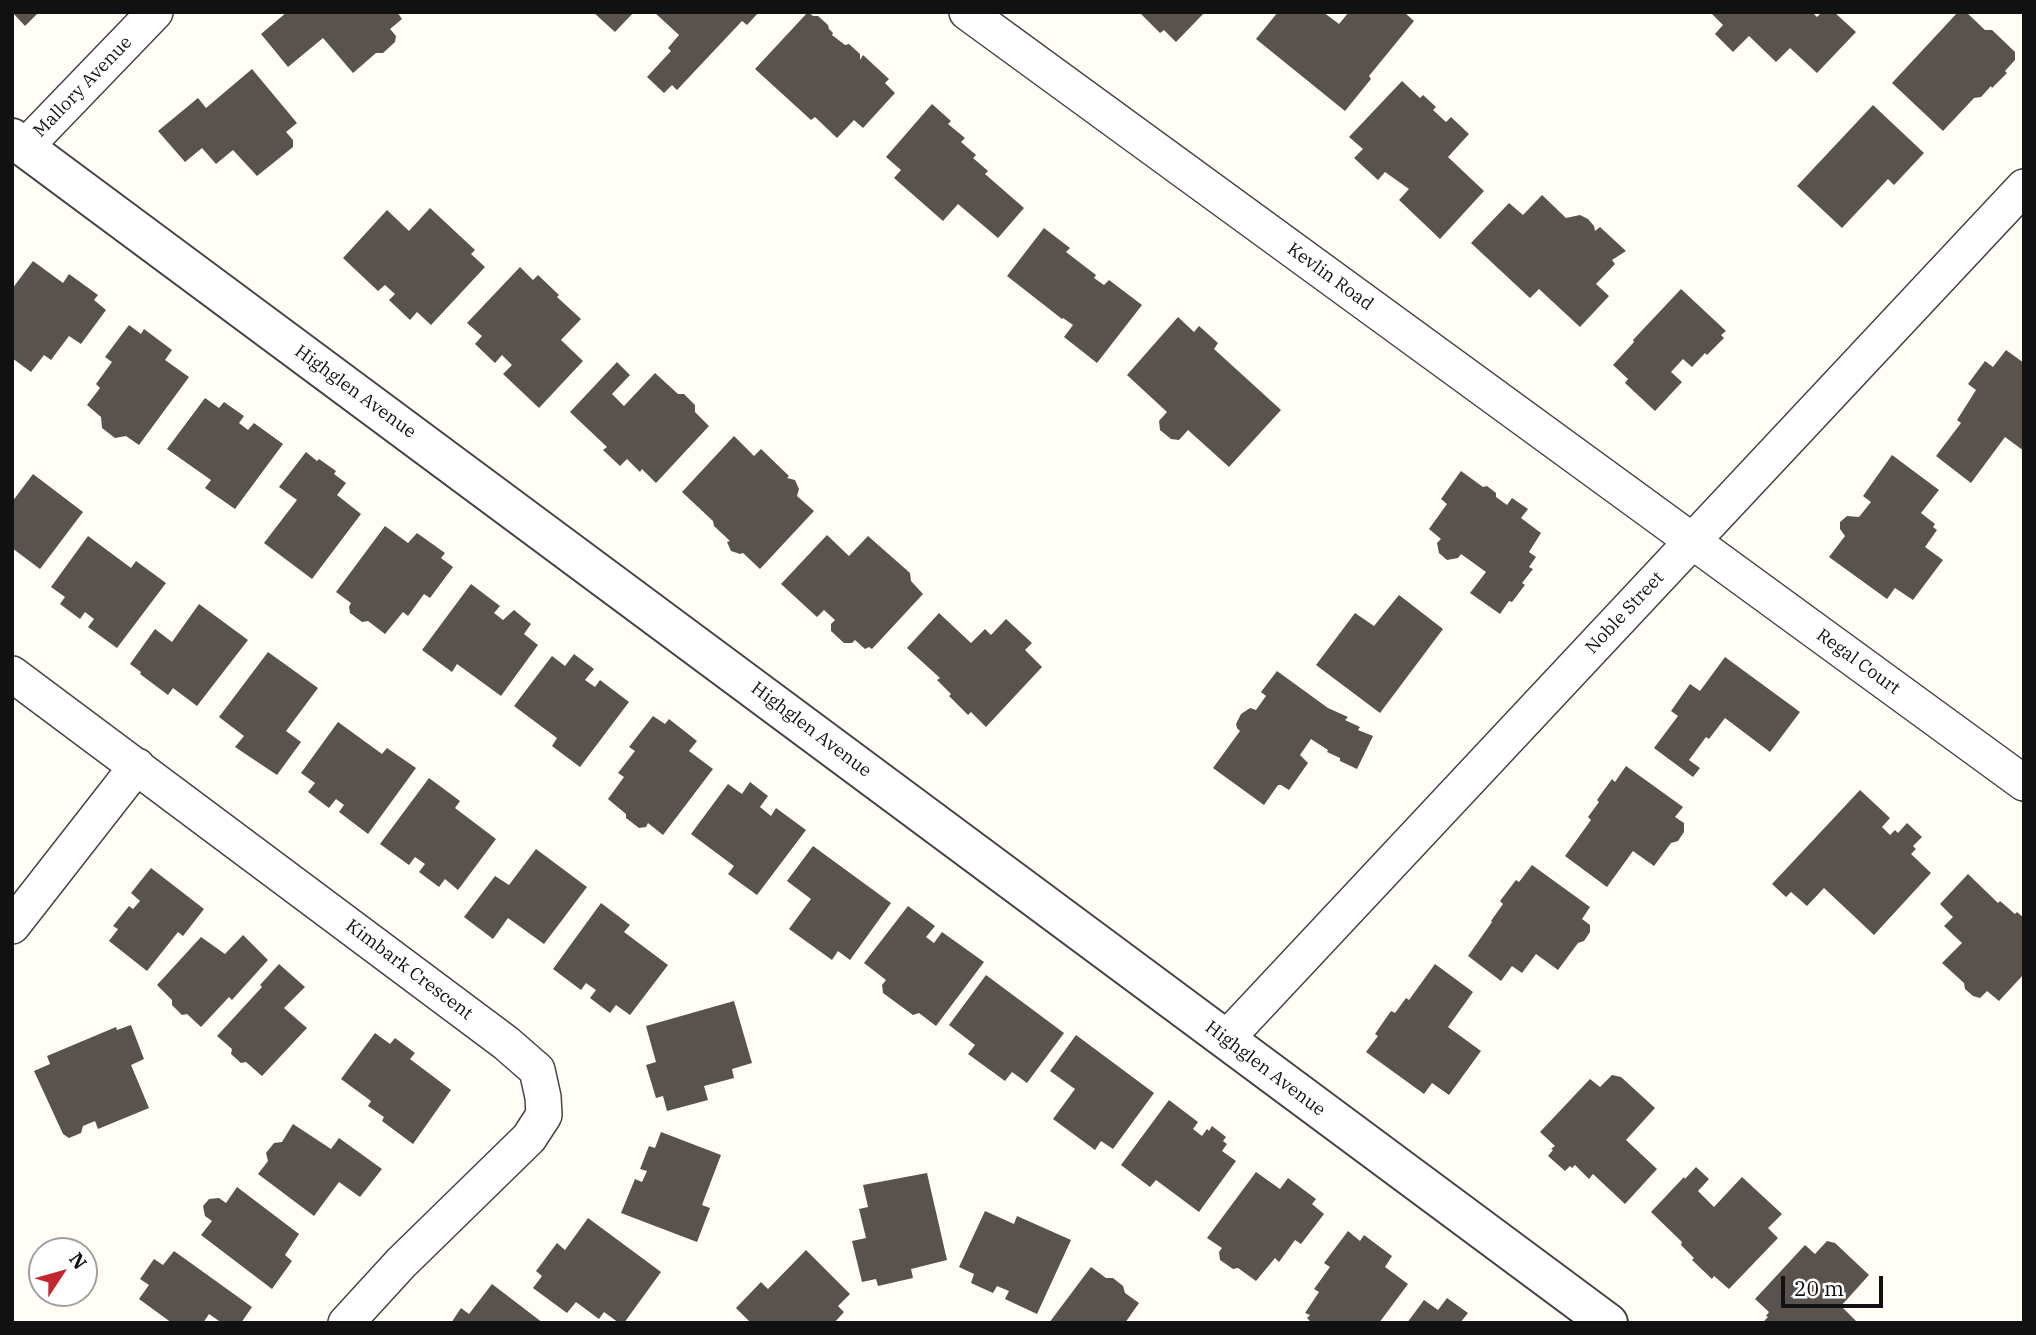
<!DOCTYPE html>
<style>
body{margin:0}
#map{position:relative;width:2036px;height:1335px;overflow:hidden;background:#fffdf5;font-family:"IBM Plex Serif",serif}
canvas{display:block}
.frame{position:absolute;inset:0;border:14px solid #111;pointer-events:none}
.north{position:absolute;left:28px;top:1237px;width:70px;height:70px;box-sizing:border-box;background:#fff;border:2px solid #a0a0a0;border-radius:50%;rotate:54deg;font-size:19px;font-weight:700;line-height:28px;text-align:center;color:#111}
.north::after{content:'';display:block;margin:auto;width:24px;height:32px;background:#c4262e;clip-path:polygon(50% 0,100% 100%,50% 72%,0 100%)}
.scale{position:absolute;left:1781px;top:1276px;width:102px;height:32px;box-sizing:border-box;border:4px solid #111;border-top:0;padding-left:9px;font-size:21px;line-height:24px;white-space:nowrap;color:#111;-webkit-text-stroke:5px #fff;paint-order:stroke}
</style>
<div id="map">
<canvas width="2036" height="1335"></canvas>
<div class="frame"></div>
<div class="north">N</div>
<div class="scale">20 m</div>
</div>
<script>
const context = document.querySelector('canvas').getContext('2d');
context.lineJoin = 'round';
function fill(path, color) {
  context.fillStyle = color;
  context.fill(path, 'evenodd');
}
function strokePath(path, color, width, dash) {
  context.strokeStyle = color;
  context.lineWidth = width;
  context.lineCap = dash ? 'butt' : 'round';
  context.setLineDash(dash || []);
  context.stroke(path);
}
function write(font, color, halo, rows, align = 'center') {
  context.font = font + ' "IBM Plex Serif",serif';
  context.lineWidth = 7;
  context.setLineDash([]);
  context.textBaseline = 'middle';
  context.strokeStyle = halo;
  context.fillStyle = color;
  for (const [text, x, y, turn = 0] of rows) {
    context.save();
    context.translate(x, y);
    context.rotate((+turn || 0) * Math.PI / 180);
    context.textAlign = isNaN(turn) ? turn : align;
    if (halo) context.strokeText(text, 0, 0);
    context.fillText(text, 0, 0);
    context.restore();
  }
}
fill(new Path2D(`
 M12,12H39L25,26Z
 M287,12H397L402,19L390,29L396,36L395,42L383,53H376L353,73L323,38L288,67L261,34Z
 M593,12H634L615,32Z
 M654,12H759L747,25L742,21L677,90L672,85L664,93L647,77L671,51L668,48L679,35Z
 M808,12L813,16H818L828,25L829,29L833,33L832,35L845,45L849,44L860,54V60L863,55L889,79L885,83L895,93L863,128L854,120L837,138L815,117L811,120L755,69Z
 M1139,12H1205L1176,42L1164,30L1160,33Z
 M1278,12H1323L1339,24L1349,12H1404L1414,21L1369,76L1371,79L1345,111L1256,39Z
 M1710,12H1812L1817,17L1822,12H1834L1856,32L1817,73L1790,48L1776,62L1749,36L1733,52L1715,34L1723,25Z
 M1958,12H1966L1985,30H1992L2015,52V60L2005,71L2007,73L1992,88L1991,86L1981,97L1974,98L1943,131L1892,83Z
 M252,69L297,123L286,132L293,140V147L257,176L233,150L216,164L202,148L185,162L158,131L198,98L206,108Z
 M1402,81L1420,98L1423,95L1436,107L1433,110L1446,122L1451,117L1469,134L1448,157L1484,191L1440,239L1399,200L1409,189L1385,172L1378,180L1354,158L1363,149L1349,137Z
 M932,104L951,121L948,124L965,138L961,142L976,155L973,158L988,171L985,174L1024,208L998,238L958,204L943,221L894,178L901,170L886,157Z
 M1873,105L1924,153L1894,185L1888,179L1842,228L1797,186Z
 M1542,195L1566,218L1580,215L1588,219L1594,226L1595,231L1600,227L1626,251L1612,260L1615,264L1596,284L1609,296L1580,327L1539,289L1530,298L1471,243L1509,203L1523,215Z
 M430,208L475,250L471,254L485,267L431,325L417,312L410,320L389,300L395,294L385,285L378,291L343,258L387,210L409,231Z
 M1044,228L1070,248L1066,252L1096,275L1094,278L1104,285L1109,280L1142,305L1097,363L1064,337L1073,325L1063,318L1062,319L1007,276Z
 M33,261L63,283L69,274L98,295L94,300L106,310L81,344L69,336L51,360L44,355L31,372L12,358V289Z
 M520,267L533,280L538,275L559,295L557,297L581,319L561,340L583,361L539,408L503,374L512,365L502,355L495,363L475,344L482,336L467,323Z
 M1681,289L1726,331L1721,335L1724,338L1707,355L1705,353L1692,367L1683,359L1671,372L1682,382L1655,411L1625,383L1628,379L1613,365L1634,342L1633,340Z
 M1178,317L1194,332L1199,326L1218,343L1214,349L1281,410L1229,467L1188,430L1179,440L1171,439L1160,430L1159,421L1167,412L1127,375Z
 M129,325L141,334L144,329L172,350L165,360L189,377L139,445L126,436L115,438L102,428L101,417L87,405L100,388L96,384L112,362L105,357Z
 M2006,350L2024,363V451L2005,437L1971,483L1936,456L1961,423L1957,420L1976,390L1968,384L1985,361L1993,367Z
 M617,362L630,375L612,394L624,406L655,373L678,394H684L695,405V412L709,426L656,483L642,469L640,472L627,459L620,466L603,450L607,447L570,412Z
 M205,398L219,408L224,402L244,416L239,423L248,430L254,423L283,444L235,509L205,488L211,480L167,449Z
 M734,436L754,456L761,449L789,476L787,478L795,480L799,489L797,496L814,511L760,569L743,553L740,554L731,551L727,542L730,541L714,526L713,521L682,492Z
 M306,452L317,461L319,459L336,471L334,474L346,483L337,495L361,514L312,579L264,543L297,500L279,487Z
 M1892,455L1939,490L1921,513L1935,524L1933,527L1937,530L1925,547L1943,560L1913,600L1895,588L1887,599L1829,557L1845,536L1840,529V522L1847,516L1859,517L1871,502L1863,496Z
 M1461,471L1483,487L1487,486L1496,493V497L1507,505L1512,498L1528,509L1521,518L1541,533L1529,552L1536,557L1529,567L1533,569L1522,583L1525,585L1512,602L1509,601L1500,614L1470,593L1486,572L1461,554L1458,558L1447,560L1439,553L1437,543L1441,539L1429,529L1447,504L1441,499Z
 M33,474L83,512L40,569L12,548V502Z
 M385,526L408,543L417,533L445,553L441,558L453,567L430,598L424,594L408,616L403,612L385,634L368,621L362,622L350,613L349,607L351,603L336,592Z
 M827,535L849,556L868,536L910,573L911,581L923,594L872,649L869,647L865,649L855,640L852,643H844L831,631V624L835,620L824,610L817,617L781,584Z
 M88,536L131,568L136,561L166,583L117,648L88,627L94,619L85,612L80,619L60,604L65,597L51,587Z
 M471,584L500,606L494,613L503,620L514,610L531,624L524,634L538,645L501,696L457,664L452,672L422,650Z
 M1399,595L1443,629L1380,713L1316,665L1355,613L1374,626Z
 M199,604L248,640L197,706L173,688L168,695L140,674L141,672L130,664L155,629L172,642Z
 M939,613L971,643L985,629L991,635L1006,619L1032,643L1025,650L1042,667L986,727L971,712L968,715L949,696L951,694L937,680L940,678L907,648Z
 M268,652L318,688L286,731L301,742L277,775L235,747L244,736L219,717Z
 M574,654L594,669L585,680L595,687L600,680L629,702L580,767L552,746L557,738L514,706L552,656L565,666Z
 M1725,657L1800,712L1770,752L1725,718L1709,739L1706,737L1689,760L1700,768L1693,777L1654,748L1678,716L1671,711L1690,684L1700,691Z
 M1277,671L1328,708L1348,717L1345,720L1360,727L1358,730L1373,736L1357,769L1340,761V758L1327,752L1328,750L1311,739L1300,755L1308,763L1289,790L1281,785H1278L1264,805L1213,768L1240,731L1237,728L1236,724L1241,714L1250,708L1256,710L1266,696L1261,692Z
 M653,716L665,724L669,719L697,741L689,751L713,769L663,835L648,823L646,827L639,828L626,818V814L608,799L624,777L618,773L635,751L629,747Z
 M338,722L382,754L387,748L416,768L368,834L339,812L344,805L336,799L329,808L308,792L315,783L301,773Z
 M1626,766L1683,807L1675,817L1684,823V832L1678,841L1671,843L1654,866L1633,851L1607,887L1565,856L1591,820L1588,817L1599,802L1597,800L1612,779L1615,782Z
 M429,778L460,801L455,808L496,839L458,890L445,879L439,887L419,872L425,864L415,857L409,865L380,844Z
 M750,782L768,796L760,807L771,816L776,808L806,830L757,895L728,874L734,866L691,834L728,784L742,794Z
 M1860,790L1890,818L1882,827L1890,835L1895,830L1898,833L1907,823L1922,837L1913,846L1916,849L1911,854L1931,873L1874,935L1824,888L1807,906L1791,892L1786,897L1772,884Z
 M813,846L891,903L850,960L838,951L832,960L789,929L811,899L787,881Z
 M536,849L587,887L544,944L508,918L493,939L464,917L495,876L509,885Z
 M1532,865L1590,907L1582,919L1590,925V932L1584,941L1578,943L1558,970L1536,954L1522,973L1512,966L1501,981L1468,956L1492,922L1491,921L1503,904L1500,901L1516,880L1519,882Z
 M151,868L204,909L183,936L178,932L147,971L109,941L118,929L113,926L129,906L133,909L140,901L131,893Z
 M1968,874L1998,903L2000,901L2015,914L2017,912L2024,918V974L1999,1001L1987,991L1980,998L1973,996L1965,989L1964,983L1942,963L1962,943L1944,926L1953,917L1940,904Z
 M601,903L630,925L624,932L668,965L630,1015L616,1005L610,1013L590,998L596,990L586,983L581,990L553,969Z
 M908,906L935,926L926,937L934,943L942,932L984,962L936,1026L919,1013L913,1015L883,993L882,985L886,980L864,963Z
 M243,935L268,960L232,1000L229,997L201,1027L187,1014L182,1015L172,1005V1000L157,985L201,937L225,954Z
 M279,964L305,987L284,1008L307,1028L262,1076L246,1062L241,1063L231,1054L232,1049L217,1036L262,987L260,985Z
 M1435,964L1473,992L1448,1027L1481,1051L1449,1095L1432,1083L1424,1094L1366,1052L1378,1036L1375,1034L1391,1011L1395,1013L1406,998L1409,1000Z
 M986,975L1064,1033L1027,1083L1012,1072L1005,1081L968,1054L975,1045L949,1025Z
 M734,1001L752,1063L732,1069L734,1078L704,1086L708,1100L667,1111L663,1096L656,1098L646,1065L656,1062L646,1026Z
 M131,1025L144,1059L131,1065L149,1108L98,1129L95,1121L83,1126L81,1133L69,1138L63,1134L34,1071L50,1064L47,1056L116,1027L117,1030Z
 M375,1033L390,1044L395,1038L415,1053L410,1059L451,1090L413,1144L382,1121L384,1117L368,1106L371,1101L341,1079Z
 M1076,1035L1154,1093L1113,1149L1101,1141L1095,1150L1053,1119L1075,1089L1050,1071Z
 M1612,1075L1621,1077L1655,1108L1626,1140L1657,1169L1625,1204L1593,1174L1589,1179L1575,1165L1572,1168L1570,1166L1565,1171L1548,1156L1553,1150L1551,1149L1555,1146L1540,1132L1590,1079L1600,1087Z
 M1169,1100L1198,1122L1193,1129L1202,1136L1207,1129L1209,1131L1212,1126L1226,1137L1223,1141L1227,1144L1222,1151L1236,1161L1199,1212L1156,1180L1150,1187L1121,1165Z
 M293,1124L331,1149L339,1138L382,1169L360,1197L339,1182L314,1216L258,1174L268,1161L266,1153L274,1143L282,1142Z
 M661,1132L721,1155L702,1205L710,1208L697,1242L621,1213L635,1179L642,1182L647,1171L640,1169L649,1146L655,1148Z
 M1696,1167L1709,1179L1698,1191L1714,1207L1742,1177L1782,1214L1768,1228L1778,1238L1729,1289L1714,1276L1712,1279L1692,1260L1694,1258L1681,1245L1682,1242L1651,1212L1684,1177L1685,1179Z
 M1256,1172L1280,1189L1288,1178L1316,1199L1312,1204L1324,1214L1301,1244L1295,1240L1279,1262L1275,1258L1256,1281L1238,1268L1233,1269L1220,1260L1219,1252L1222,1248L1207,1238Z
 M927,1173L947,1260L911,1269L913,1278L878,1286L876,1279L862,1282L852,1241L866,1238L859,1209L868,1207L863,1185Z
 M237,1187L299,1234L285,1255L292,1261L272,1289L201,1235L212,1221L205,1216L203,1206L209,1199L219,1198L226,1203Z
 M985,1211L1014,1224L1017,1216L1071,1240L1037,1314L1005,1299L1009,1291L997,1286L993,1293L971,1283L974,1274L959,1267Z
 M588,1218L661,1272L624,1323H619L604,1312L599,1319L576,1302L567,1313L533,1288L542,1276L536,1271L557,1243L565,1250Z
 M1348,1231L1360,1241L1364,1235L1392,1256L1385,1267L1408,1284L1379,1323H1312L1307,1318L1310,1315L1305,1313L1319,1292L1314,1289L1330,1267L1324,1263Z
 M1827,1241L1835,1243L1869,1275L1841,1306L1858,1323H1762L1768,1317L1766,1316L1769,1312L1755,1299L1805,1245L1815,1254Z
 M806,1250L850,1294L838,1306L844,1312L834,1323H751L736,1308L761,1282L768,1289Z
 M174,1251L252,1307L241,1323H222L209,1314L203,1323H172L139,1299L149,1285L140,1279L154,1259L163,1265Z
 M1091,1267L1106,1278H1113L1123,1286L1125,1293L1139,1303L1125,1323H1049Z
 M492,1284L543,1323H451L461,1308L469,1314Z
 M1447,1298L1468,1313L1460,1323H1407L1424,1300L1438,1310Z`), '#5a524d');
const minor = new Path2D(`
 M967,12L2024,783
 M24,148L155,12
 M12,674L506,1043L537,1070L543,1097L544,1115L529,1138L401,1263L346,1323
 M12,926L137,766
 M1226,1039L2024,187`);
const tertiary = new Path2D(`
 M12,138L1608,1323`);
strokePath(minor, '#444', 38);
strokePath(tertiary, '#444', 42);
strokePath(minor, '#fff', 35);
strokePath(tertiary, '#fff', 38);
write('18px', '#111', '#fff', [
 ["Mallory Avenue",83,87,-46],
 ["Kevlin Road",1330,277,36],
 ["Highglen Avenue",355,392,36],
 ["Noble Street",1625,613,-47],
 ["Regal Court",1858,662,36],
 ["Highglen Avenue",811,730,37],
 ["Kimbark Crescent",409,970,37],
 ["Highglen Avenue",1265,1069,37]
]);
</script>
